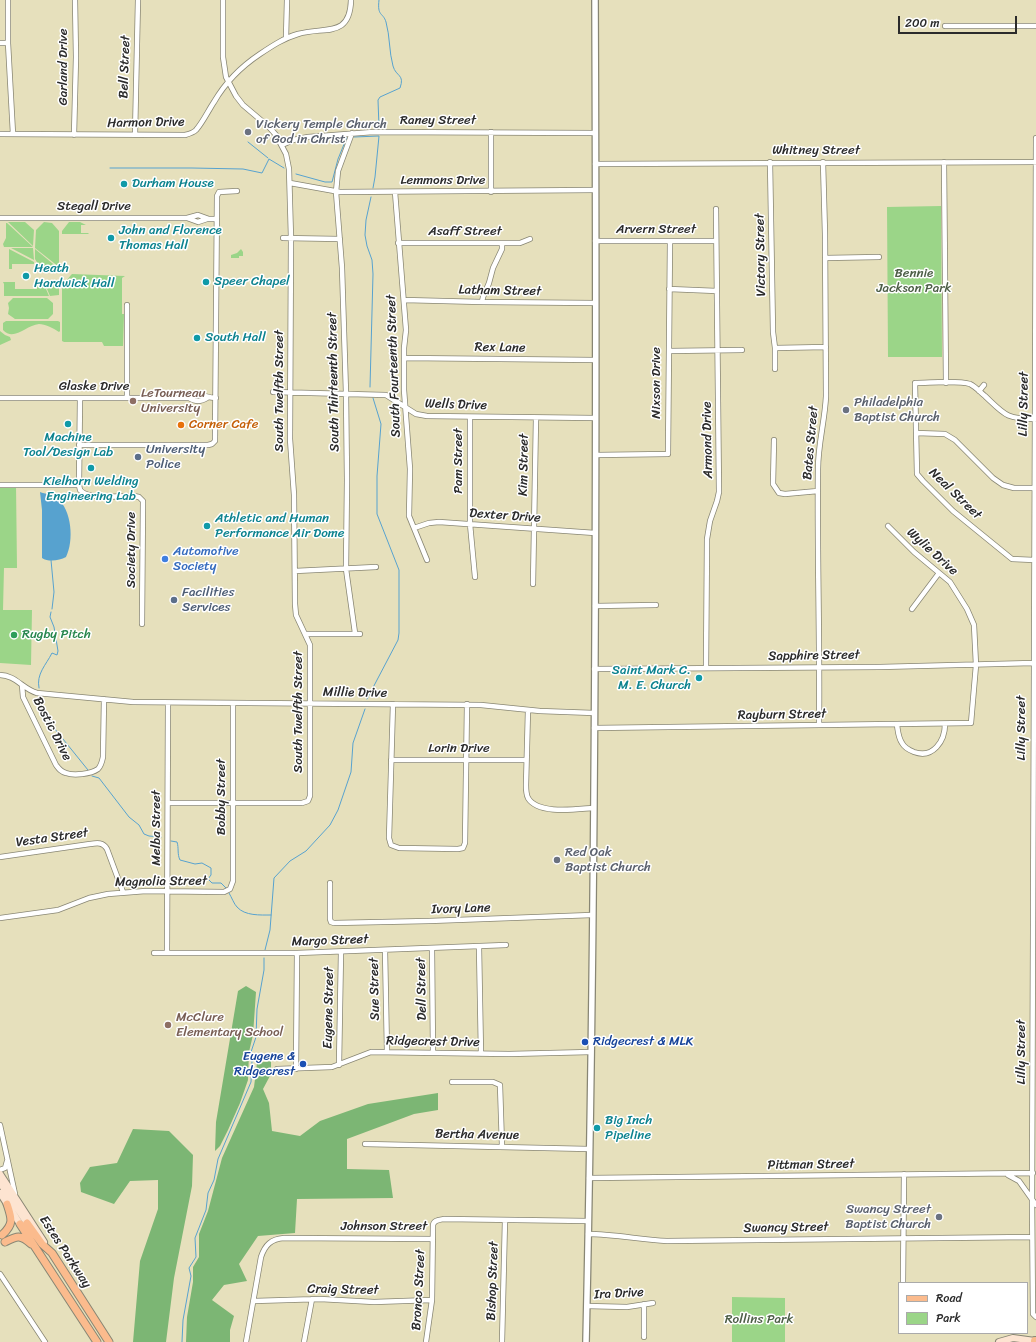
<!DOCTYPE html>
<style>
body{margin:0}
#map{position:relative;width:1036px;height:1342px;overflow:hidden;background:#e6e0bc;font-family:Sriracha,sans-serif}
canvas{display:block}
.legend{position:absolute;left:898px;top:1282px;width:130px;height:52px;box-sizing:border-box;background:#fff;border:1px solid #aaa;margin:0;padding:5px 7px;list-style:none;font-size:12px;color:#2b2b2b}
.legend li{display:flex;align-items:center;gap:8px;height:20px}
.legend b{width:20px;border:1px solid #aaa}
.scale{position:absolute;left:898px;top:16px;width:119px;height:18px;box-sizing:border-box;border:2px solid #2b2b2b;border-top:0;padding-left:5px;font-size:12px;line-height:14px;white-space:nowrap;color:#2b2b2b;-webkit-text-stroke:3px #fff;paint-order:stroke}
</style>
<div id="map">
<canvas width="1036" height="1342"></canvas>
<ul class="legend">
<li><b style="height:5px;background:#fbbb8d"></b>Road</li>
<li><b style="height:11px;background:#9bd588"></b>Park</li>
</ul>
<div class="scale">200 m</div>
</div>
<script>
const context = document.querySelector('canvas').getContext('2d');
context.lineJoin = 'round';
function fill(path, color) {
  context.fillStyle = color;
  context.fill(path, 'evenodd');
}
function strokePath(path, color, width, dash) {
  context.strokeStyle = color;
  context.lineWidth = width;
  context.lineCap = dash ? 'butt' : 'round';
  context.setLineDash(dash || []);
  context.stroke(path);
}
function write(font, color, halo, rows, align = 'center') {
  context.font = font + ' Sriracha,sans-serif';
  context.lineWidth = 3;
  context.setLineDash([]);
  context.textBaseline = 'middle';
  context.strokeStyle = halo;
  context.fillStyle = color;
  for (const [text, x, y, turn = 0] of rows) {
    context.save();
    context.translate(x, y);
    context.rotate((+turn || 0) * Math.PI / 180);
    context.textAlign = isNaN(turn) ? turn : align;
    if (halo) context.strokeText(text, 0, 0);
    context.fillText(text, 0, 0);
    context.restore();
  }
}
fill(new Path2D(`
 M941,206L942,357H888L887,207Z
 M8,222H25L34,230L33,246Z
 M44,222L52,223L59,231V267L35,248L36,230Z
 M69,222H80L86,225H81V233H88L89,234H62V231Z
 M6,223H7L33,247H4L3,244L6,238Z
 M11,248H33L34,260Z
 M9,249L34,262V264H12V269H9Z
 M35,249L58,268L41,269L35,259Z
 M241,249L243,252V256H239V258H231V255L237,253Z
 M72,274L125,276L122,278V314H124L123,346H104L102,342H64L62,341V281L67,280L71,275Z
 M3,282H15V289H37V282H43L49,296H4V284Z
 M44,282H59V295L50,296Z
 M13,298H47L53,303V314L48,319H15L8,314L9,308L8,303Z
 M6,321H58L60,322V331L59,332C53,328 45,324 39,324C26,325 14,342 3,330V323Z
 M0,331L5,335L10,337L11,340L0,345Z
 M0,485H16L17,568H4L3,610H32L31,665L0,663Z
 M732,1297L785,1298V1342H732Z`), '#9bd588');
fill(new Path2D(`
 M246,986L256,992L253,1035L249,1052L248,1080L240,1103L228,1130L220,1146L215,1151L216,1122L238,991Z
 M271,1061V1074L263,1089L269,1103L272,1131L300,1136L320,1121L368,1104L438,1093V1110L414,1114L347,1139V1169L389,1170L393,1198L297,1199L295,1233L258,1236L239,1264L247,1281L224,1285L212,1300L234,1316L230,1330V1342H186L187,1317L193,1282V1267L199,1257V1234L208,1211L222,1158L254,1087L257,1063Z
 M133,1129L169,1131L193,1155L192,1186L174,1278L166,1342H133L140,1261L158,1209V1180L130,1181L114,1204L81,1192L80,1183L90,1167L117,1163Z`), '#7cb674');
fill(new Path2D(`
 M40,492C45,494 52,494 57,498C72,510 74,541 66,557C59,561 48,562 42,558V510Z`), '#57a2cf');
strokePath(new Path2D(`
 M379,0C377,17 383,12 386,22C390,36 389,52 393,66C396,77 405,74 400,88L380,97L378,100L379,127
 M354,137L379,136L375,177L373,188
 M248,142L268,158
 M110,168H192L243,169L262,173L269,159L284,168
 M296,174L325,182H332L338,159L347,137
 M370,387L373,274L372,260L367,246L365,235L366,220L371,197
 M51,560L54,592L52,609
 M39,688C36,674 46,665 52,653L57,655L58,651L54,627L50,617L51,612
 M41,698L46,718L88,770
 M367,699L398,640L399,633V570L377,514V476L381,424L373,398
 M92,776L99,778L129,817L139,825L144,834L149,836L161,837
 M171,841L177,842C179,848 177,854 180,860L195,864L202,863L211,868V875L208,879L212,883H221L226,888
 M229,893C232,898 234,904 237,907C245,916 260,915 271,915
 M265,950L270,930L274,878L290,861L306,851L330,825L338,810L351,772L353,743L365,709
 M182,1342L183,1320L191,1276L189,1268L196,1257L195,1238L206,1210L208,1193L214,1180L218,1159L251,1082L252,1061L251,1052L256,1037L257,1009L264,970V958`), '#57a2cf', 1);
const minor = new Path2D(`
 M8,0V43L13,134
 M945,26H1036
 M286,38L287,0
 M0,43H8
 M352,133L338,171L336,192L342,268L346,393L347,480L346,569L355,633
 M0,134L185,135C189,134 193,133 196,130C203,122 208,111 214,102C225,83 242,66 260,54C272,46 284,38 298,34C324,26 350,39 351,0
 M74,135L76,57L75,0
 M135,135L138,0
 M1036,138L1032,1199L1033,1314L1036,1317
 M282,145L293,140L308,137L373,132L595,133
 M770,162L773,332L775,348V369
 M944,162L946,383
 M595,164L1036,162
 M290,183L340,192L595,190
 M395,192L406,330L404,348V390L410,469L409,516L427,560
 M491,192V132
 M0,218H187L198,215L209,219
 M187,218L198,222L207,219H217
 M283,238L340,239
 M595,241H716
 M398,243H520L530,239
 M825,258L879,257
 M669,289L717,291
 M404,300L482,302L595,303
 M482,302L483,297L489,283L493,268L502,249V243
 M775,348L826,347
 M669,351L742,350
 M404,358L595,360
 M979,391L984,385
 M273,392L386,395L416,414L427,416L595,418
 M0,398H189C196,402 200,402 207,398
 M127,398V305
 M189,398C199,391 205,398 216,398
 M470,417V524L475,577
 M916,433L945,434L955,440L993,478L1003,485L1014,488H1034
 M774,440L773,484L779,493L785,494L818,491
 M79,445H208L212,444L215,441L217,196L219,192L237,191
 M596,455L668,454L670,241
 M0,485H79L80,398
 M79,485L80,490C88,500 121,496 134,496L139,497L143,501L142,624
 M414,528L429,523L439,522L595,533
 M1034,560L1012,559L953,511L923,481L917,474L915,383C930,383 957,380 970,384C976,387 980,392 985,396C1005,415 1006,419 1035,419
 M295,571L376,567
 M533,584L536,418
 M595,606L656,605
 M912,609L939,573
 M305,634H360
 M706,668L707,539L710,521L717,501L719,492L716,209
 M594,669L880,667L1033,663
 M0,675C15,675 23,689 37,693L133,702L481,705L540,711L594,713
 M22,685L23,697L56,765C59,769 61,772 66,773C74,776 91,774 98,769C101,766 102,762 103,757L104,699
 M393,704L389,838L391,845L399,848L458,849L463,848L465,843L467,704
 M528,710L526,785C526,790 526,794 528,798C538,815 577,809 593,808
 M819,725C820,640 817,554 818,469C818,444 825,420 826,396L825,234L823,162
 M897,725C898,731 898,737 902,743C904,747 909,750 914,752C933,759 945,741 945,724
 M594,728L971,723L976,665L974,625L967,609L950,582L914,552L888,526
 M391,760H526
 M168,803H302L308,801L310,796V645L296,615L295,604L294,495L290,439L291,238L289,169L286,154L276,135L269,127L243,105L236,96L226,77L223,57V0
 M0,857L90,844C97,843 103,842 107,849L123,892
 M330,883V919L331,922L334,923L429,921L592,915
 M0,918L58,910L89,898L108,894L146,891L224,892L230,889L233,881V703
 M479,947L481,1054
 M432,949L433,1053
 M385,950L387,1052
 M154,953H297L506,945
 M167,953L168,703
 M339,1065L341,952
 M277,1069L332,1067L371,1052L509,1054L591,1052
 M296,1069L297,953
 M452,1082H493L500,1085L502,1146
 M0,1125L15,1194
 M365,1144L589,1149
 M0,1170L5,1168L7,1161
 M1008,1175L1019,1181L1036,1205
 M589,1178L1033,1173
 M588,1234C615,1234 641,1240 667,1241L1032,1237
 M0,1274L45,1342
 M903,1283L904,1174
 M254,1301L320,1299L374,1302L432,1300
 M644,1304V1337
 M587,1306L627,1307L653,1303
 M246,1342L261,1257C265,1245 271,1239 284,1238L433,1239
 M304,1342L312,1299
 M426,1342L432,1300L433,1225C434,1220 439,1220 444,1219L588,1221
 M502,1342L505,1220`);
const tertiary = new Path2D(`
 M586,1342C596,895 597,447 595,0`);
const secondary = new Path2D(`
 M0,1174L44,1242
 M0,1183L27,1223
 M0,1193L20,1224
 M999,1342L1013,1338L1035,1341`);
const primary = new Path2D(`
 M27,1223L42,1244L52,1253L109,1342
 M20,1224L97,1342
 M2,1235C14,1224 12,1219 7,1204
 M5,1242C17,1236 20,1234 31,1244`);
const motorway = new Path2D(`
 M1035,1341H1036`);
strokePath(minor, '#888674', 6);
strokePath(tertiary, '#888674', 8);
strokePath(secondary, '#888674', 8);
strokePath(primary, '#888674', 9);
strokePath(motorway, '#888674', 10);
strokePath(minor, '#fff', 4.5);
strokePath(tertiary, '#fff', 5.5);
strokePath(secondary, '#fde4d1', 6);
strokePath(primary, '#fbbb8d', 7);
strokePath(motorway, '#fbbb8d', 8);
for (const [x, y, r, color] of [
 [248,132,4,"#6b7280"],
 [124,184,4,"#0f9aa8"],
 [111,238,4,"#0f9aa8"],
 [26,276,4,"#0f9aa8"],
 [206,282,4,"#0f9aa8"],
 [197,338,4,"#0f9aa8"],
 [133,401,4,"#8d6e63"],
 [846,410,4,"#6b7280"],
 [68,424,4,"#0f9aa8"],
 [181,425,4,"#e8710a"],
 [138,457,4,"#5c6f8a"],
 [91,468,4,"#0f9aa8"],
 [207,526,4,"#0f9aa8"],
 [165,559,4,"#3f7fe0"],
 [174,600,4,"#5c6f8a"],
 [14,635,4,"#2e9e5b"],
 [699,678,4,"#0f9aa8"],
 [557,860,4,"#6b7280"],
 [168,1025,4,"#8d6e63"],
 [585,1042,4,"#1a4fb4"],
 [303,1064,4,"#1a4fb4"],
 [597,1128,4,"#0f9aa8"],
 [939,1217,4,"#6b7280"]
]) {
  const dot = new Path2D();
  dot.arc(x, y, r, 0, 2 * Math.PI);
  context.fillStyle = color;
  context.fill(dot);
  strokePath(dot, '#fff', 1.5);
}
write('13px', '#2b2b2b', '#fff', [
 ["Garland Drive",64,67,-90],
 ["Bell Street",125,67,-88],
 ["Raney Street",438,121],
 ["Harmon Drive",146,123,-1],
 ["Whitney Street",816,151],
 ["Lemmons Drive",443,181],
 ["Stegall Drive",94,207],
 ["Arvern Street",656,230],
 ["Asaff Street",465,232],
 ["Victory Street",761,255,-91],
 ["Latham Street",500,291,1],
 ["Rex Lane",500,348,1],
 ["South Fourteenth Street",394,366,-92],
 ["South Thirteenth Street",334,382,-91],
 ["Nixson Drive",657,383,-90],
 ["Glaske Drive",94,387],
 ["South Twelfth Street",280,391,-90],
 ["Lilly Street",1024,404,-89],
 ["Wells Drive",456,405,2],
 ["Armond Drive",708,440,-91],
 ["Bates Street",811,443,-85],
 ["Pam Street",459,461,-90],
 ["Kim Street",524,465,-89],
 ["Neal Street",955,494,44],
 ["Dexter Drive",505,516,4],
 ["Society Drive",132,550,-90],
 ["Wylie Drive",932,552,42],
 ["Sapphire Street",814,656,-1],
 ["Millie Drive",355,693,1],
 ["South Twelfth Street",299,712,-90],
 ["Rayburn Street",782,715,-1],
 ["Lilly Street",1022,728,-90],
 ["Bostic Drive",52,729,63],
 ["Lorin Drive",459,749],
 ["Bobby Street",222,797,-90],
 ["Melba Street",157,828,-90],
 ["Vesta Street",52,838,-8],
 ["Magnolia Street",161,882,-1],
 ["Ivory Lane",461,909,-2],
 ["Margo Street",330,941,-2],
 ["Sue Street",375,989,-91],
 ["Dell Street",422,989,-91],
 ["Eugene Street",329,1008,-89],
 ["Ridgecrest Drive",433,1042,1],
 ["Lilly Street",1022,1052,-90],
 ["Bertha Avenue",477,1135,1],
 ["Pittman Street",811,1165,-1],
 ["Johnson Street",384,1227],
 ["Swancy Street",786,1228,-1],
 ["Estes Parkway",65,1252,57],
 ["Bishop Street",493,1281,-88],
 ["Craig Street",343,1290,1],
 ["Bronco Street",419,1290,-87],
 ["Ira Drive",619,1294,-3]
]);
write('13px', '#5b616d', '#fff', [
 ["Vickery Temple Church",256,125],
 ["of God in Christ",256,140],
 ["Philadelphia",854,403],
 ["Baptist Church",854,418],
 ["Red Oak",565,853],
 ["Baptist Church",565,868],
 ["Swancy Street",931,1210,"right"],
 ["Baptist Church",931,1225,"right"]
], 'left');
write('13px', '#0d838f', '#fff', [
 ["Durham House",132,184],
 ["John and Florence",119,231],
 ["Thomas Hall",119,246],
 ["Heath",34,269],
 ["Hardwick Hall",34,284],
 ["Speer Chapel",214,282],
 ["South Hall",205,338],
 ["Machine",68,438,"center"],
 ["Tool/Design Lab",68,453,"center"],
 ["Kielhorn Welding",91,482,"center"],
 ["Engineering Lab",91,497,"center"],
 ["Athletic and Human",215,519],
 ["Performance Air Dome",215,534],
 ["Saint Mark C.",691,671,"right"],
 ["M. E. Church",691,686,"right"],
 ["Big Inch",605,1121],
 ["Pipeline",605,1136]
], 'left');
write('13px', '#4d5e47', '#fff', [
 ["Bennie",914,274],
 ["Jackson Park",914,289],
 ["Rollins Park",759,1320]
]);
write('13px', '#785e54', '#fff', [
 ["LeTourneau",141,394],
 ["University",141,409],
 ["McClure",176,1018],
 ["Elementary School",176,1033]
], 'left');
write('13px', '#c56008', '#fff', [
 ["Corner Cafe",189,425]
], 'left');
write('13px', '#4e5e75', '#fff', [
 ["University",146,450],
 ["Police",146,465],
 ["Facilities",182,593],
 ["Services",182,608]
], 'left');
write('13px', '#366cbe', '#fff', [
 ["Automotive",173,552],
 ["Society",173,567]
], 'left');
write('13px', '#27864d', '#fff', [
 ["Rugby Pitch",22,635]
], 'left');
write('13px', '#164399', '#fff', [
 ["Ridgecrest & MLK",593,1042],
 ["Eugene &",295,1057,"right"],
 ["Ridgecrest",295,1072,"right"]
], 'left');
</script>
